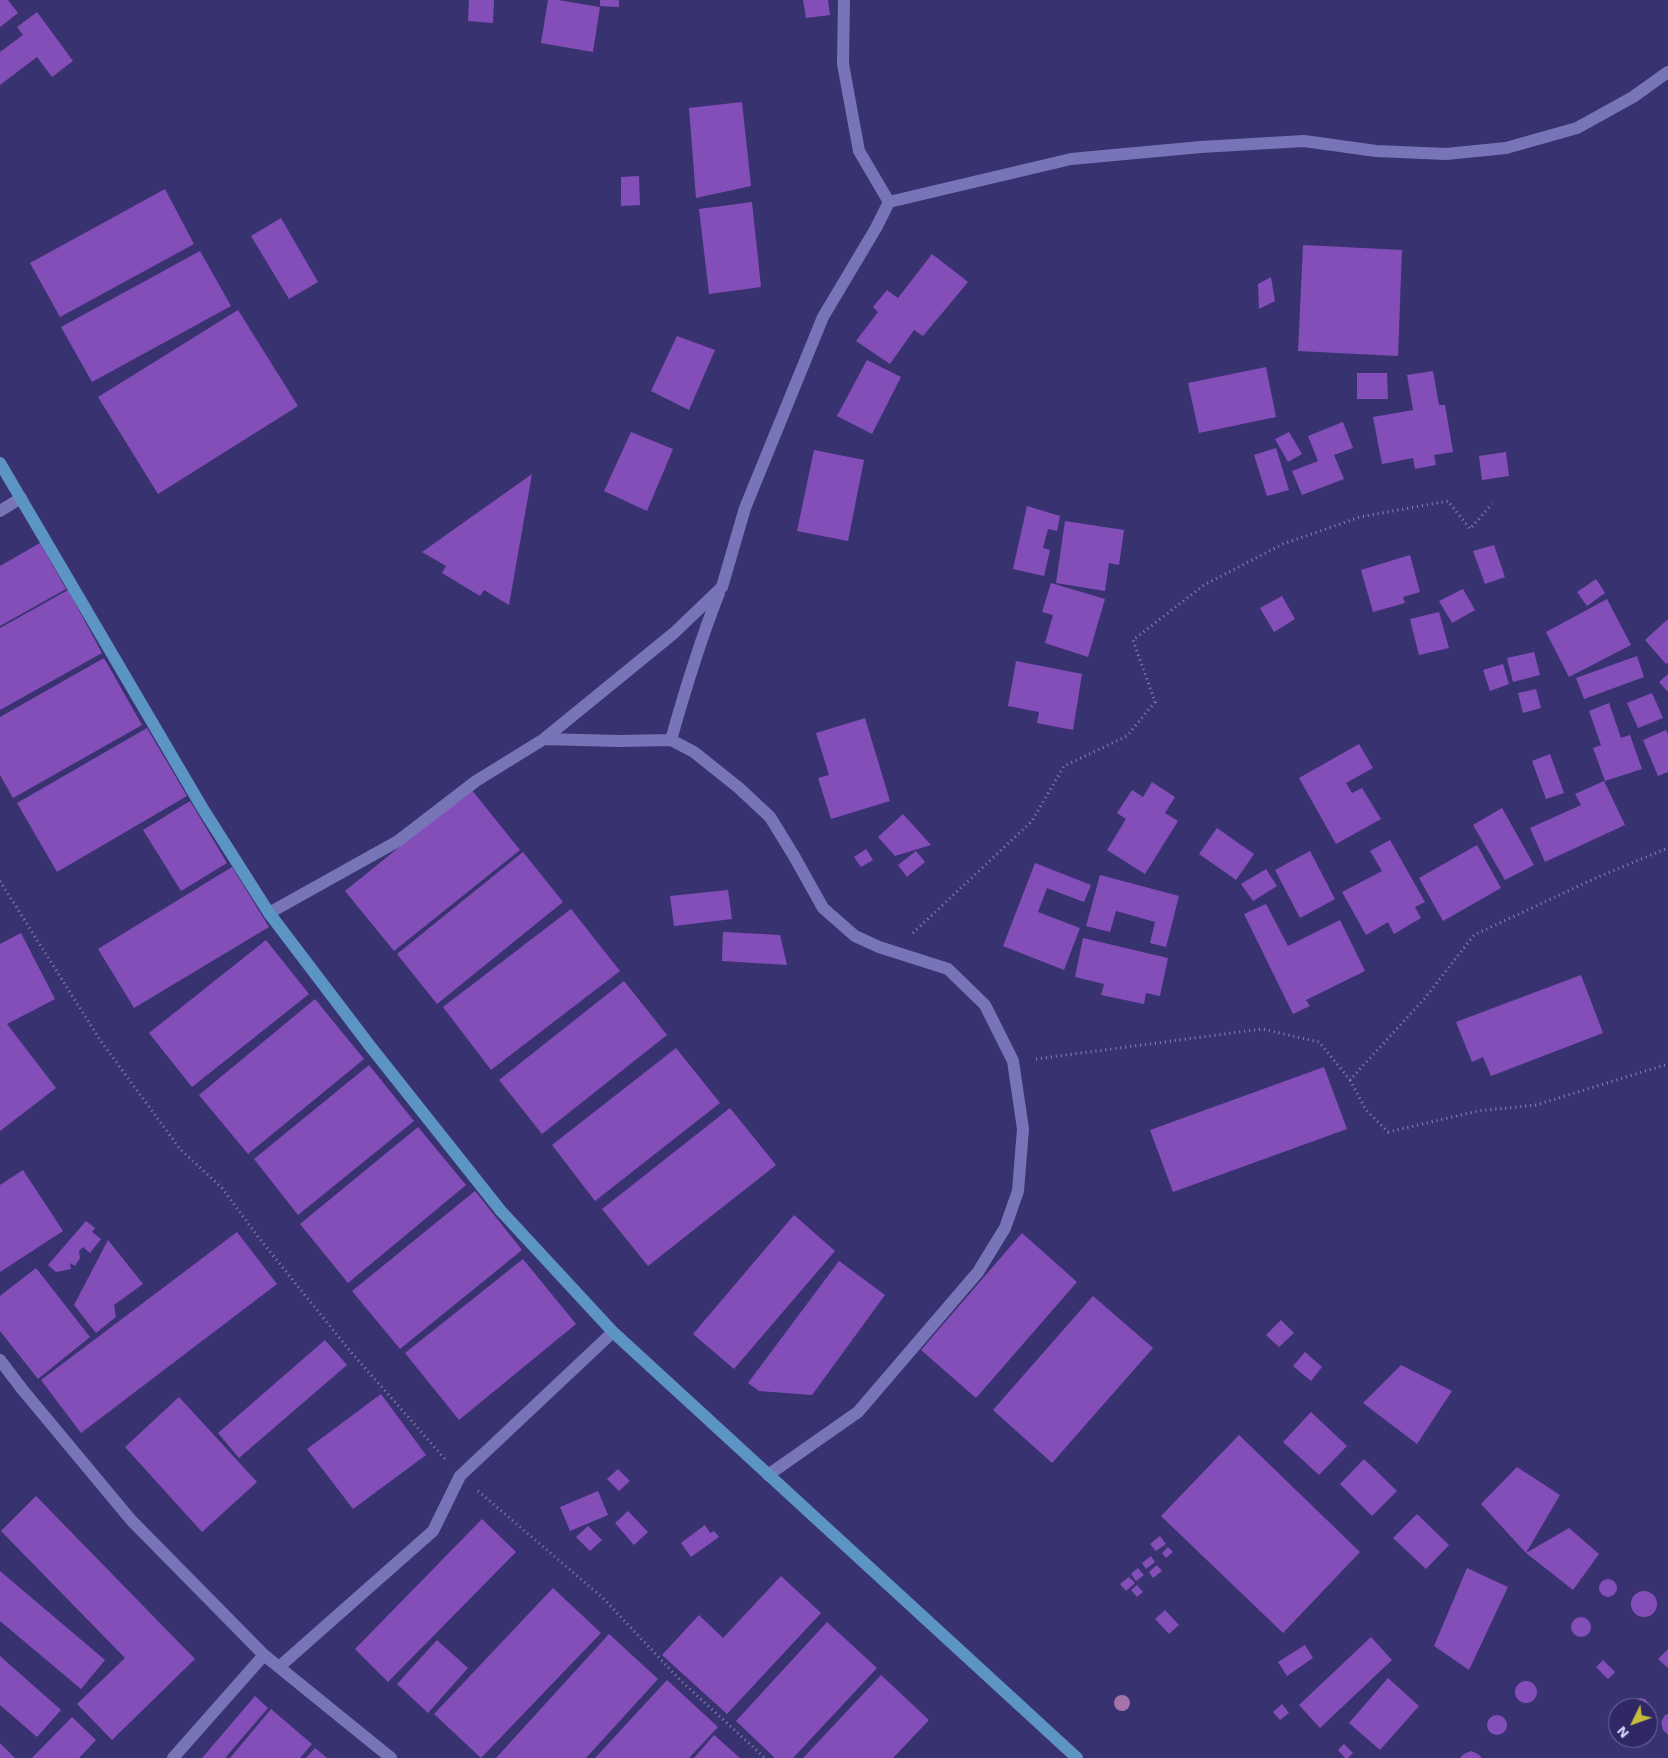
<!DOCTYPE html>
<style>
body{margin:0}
#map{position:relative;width:1668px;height:1758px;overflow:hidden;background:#393270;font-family:"Work Sans",sans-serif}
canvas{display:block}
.north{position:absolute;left:1608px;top:1698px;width:50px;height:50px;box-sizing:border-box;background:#2f2864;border:1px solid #706c9f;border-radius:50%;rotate:228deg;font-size:14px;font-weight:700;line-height:20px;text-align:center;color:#d2d3f8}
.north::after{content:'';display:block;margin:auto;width:18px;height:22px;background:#c6bc3c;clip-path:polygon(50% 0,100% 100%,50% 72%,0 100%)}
</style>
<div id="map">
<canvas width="1668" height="1758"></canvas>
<div class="north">N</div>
</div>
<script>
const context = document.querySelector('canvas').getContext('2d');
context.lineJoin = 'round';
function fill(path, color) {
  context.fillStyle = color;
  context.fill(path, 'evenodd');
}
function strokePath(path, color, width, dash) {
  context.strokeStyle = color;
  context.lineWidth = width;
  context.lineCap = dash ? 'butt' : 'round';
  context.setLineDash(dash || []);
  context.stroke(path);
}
fill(new Path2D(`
 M0,0H8L18,13L0,27Z
 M469,0H494L493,23L468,21Z
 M548,0H558L600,7L593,52L541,43Z
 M600,0H619V7L600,6Z
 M803,0H828L830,15L806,18Z
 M37,12L73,61L52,77L37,57L0,85V52L23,35L17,27Z
 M742,102L751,186L696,198L689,108Z
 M639,176L640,205L621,206V177Z
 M165,189L194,244L60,317L30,263Z
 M752,202L761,287L709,294L699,209Z
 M281,218L318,282L289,299L251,236Z
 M1303,245L1402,250L1398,356L1298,351Z
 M200,251L231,306L92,382L61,327Z
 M932,254L968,282L923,336L914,330L890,364L856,341L878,312L873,307L887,290L898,298Z
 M1271,277L1275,301L1259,309L1258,284Z
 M238,310L298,406L158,494L98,397Z
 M677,336L715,350L689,410L651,391Z
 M867,360L901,377L872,434L837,416Z
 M1266,367L1276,417L1199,433L1188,383Z
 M1433,371L1439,405H1445L1453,452L1434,455L1436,465L1415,469L1413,458L1382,464L1373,417L1413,410L1407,375Z
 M1357,373H1387L1388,399H1357Z
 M1343,422L1353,448L1334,455L1344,479L1302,495L1292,471L1318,461L1308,436Z
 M631,432L673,449L647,511L604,491Z
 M1289,432L1302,454L1288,462L1275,439Z
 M1276,448L1289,490L1267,496L1254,455Z
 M814,450L864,460L848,541L797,531Z
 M1506,452L1509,476L1482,480L1479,456Z
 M532,474L509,605L484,590L480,596L442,573L446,566L422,552Z
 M1027,506L1060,516L1057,531L1048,529L1043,548L1050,550L1044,576L1013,569Z
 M1065,521L1124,530L1119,565L1109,563L1105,591L1056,583Z
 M40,543L66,589L0,626V566Z
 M1494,545L1505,577L1485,584L1473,551Z
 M1410,555L1420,592L1403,597L1405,603L1373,612L1361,570Z
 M1596,579L1605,593L1587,606L1577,592Z
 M1051,583L1105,599L1088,657L1045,643L1053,615L1042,612Z
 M1463,589L1475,610L1452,623L1439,601Z
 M68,590L102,653L0,710V628Z
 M1282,596L1295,619L1274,632L1260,608Z
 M1607,599L1631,645L1569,677L1546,632Z
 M1439,612L1449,648L1419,655L1410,619Z
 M1668,619V663L1666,664L1645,640Z
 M1534,652L1540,675L1513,682L1507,658Z
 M1637,656L1644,677L1584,699L1576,678Z
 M104,658L142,725L13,798L0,775V717Z
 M1016,661L1082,674L1073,730L1037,723L1039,712L1008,706Z
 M1503,664L1509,684L1490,691L1483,670Z
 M1668,674V692L1659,682Z
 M1536,689L1541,708L1523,713L1518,693Z
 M1652,693L1663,718L1638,728L1627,703Z
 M1609,703L1621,738L1630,735L1642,769L1605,781L1593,748L1601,745L1589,711Z
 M865,718L890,801L831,819L818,778L829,775L816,733Z
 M147,728L187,796L57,872L17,803Z
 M1666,730L1668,734V772L1658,776L1643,740Z
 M1359,744L1373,768L1346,783L1352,793L1362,788L1381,819L1336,844L1299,778Z
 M1550,754L1564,793L1546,799L1532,761Z
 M1604,781L1625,825L1545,862L1530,828L1581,805L1575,794Z
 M1152,782L1175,797L1165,813L1178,821L1145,874L1107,850L1126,819L1117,813L1132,790L1143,797Z
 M471,789L520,850L394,951L345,891Z
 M190,801L227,863L181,891L143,830Z
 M1502,808L1534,865L1505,880L1473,825Z
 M903,814L931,845L895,856L878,837Z
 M1217,828L1254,854L1236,880L1199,854Z
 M1390,840L1425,902L1415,907L1421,918L1394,934L1388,922L1366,935L1342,892L1382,871L1370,851Z
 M1477,845L1501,888L1443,921L1419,878Z
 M866,849L873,860L861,867L854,857Z
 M916,851L925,862L907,877L898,865Z
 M1310,851L1335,899L1300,918L1275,870Z
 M523,852L563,902L437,1004L397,954Z
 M1035,863L1091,885L1084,902L1047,888L1038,912L1080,928L1064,970L1003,946Z
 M232,867L269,927L134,1008L98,949Z
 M1266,869L1277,886L1253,901L1241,884Z
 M1100,875L1179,896L1166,947L1150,943L1155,922L1116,911L1110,932L1086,926Z
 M728,890L732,919L674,926L670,896Z
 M1266,904L1288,946L1340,920L1365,971L1306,1000L1310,1006L1293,1014L1244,914Z
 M571,909L620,971L491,1070L443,1007Z
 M723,932L780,935L787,965L722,961Z
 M21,933L55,999L7,1024L56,1088L0,1131V944Z
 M1083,938L1168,958L1160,996L1146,993L1144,1004L1101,995L1104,984L1075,977Z
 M266,940L309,994L192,1087L149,1033Z
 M1581,975L1603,1033L1491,1076L1483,1057L1472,1062L1456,1022Z
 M624,981L667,1035L542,1134L499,1080Z
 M315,999L364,1059L248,1154L199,1095Z
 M676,1048L720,1103L595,1201L552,1145Z
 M369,1065L414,1121L298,1215L254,1159Z
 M1324,1067L1347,1129L1173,1192L1150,1130Z
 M730,1108L776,1165L648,1266L602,1209Z
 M418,1127L466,1185L348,1283L300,1224Z
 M23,1170L63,1231L0,1272V1185Z
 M475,1191L522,1250L400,1349L352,1291Z
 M794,1215L835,1251L734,1369L693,1334Z
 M86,1221L95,1228L92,1232L101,1239L90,1253L83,1247L79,1251L80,1258L75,1266L70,1263L71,1269L56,1272L48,1265Z
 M237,1232L277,1284L81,1433L41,1380Z
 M1022,1233L1077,1282L976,1398L921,1350Z
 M108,1240L143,1284L114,1305L116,1317L96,1333L74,1305Z
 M523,1259L576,1324L459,1420L405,1353Z
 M839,1261L885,1295L812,1395L759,1391L748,1383Z
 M36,1268L90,1337L38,1379L0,1331V1296Z
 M1093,1296L1153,1348L1052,1463L993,1410Z
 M1281,1320L1294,1333L1279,1347L1266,1335Z
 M325,1340L347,1365L239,1458L218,1433Z
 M1305,1352L1322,1367L1311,1381L1293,1366Z
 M1401,1365L1452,1391L1417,1444L1363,1403Z
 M381,1394L426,1455L353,1509L307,1449Z
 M179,1397L257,1482L202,1532L125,1447Z
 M1311,1412L1347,1446L1319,1475L1283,1442Z
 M1239,1435L1360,1552L1283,1633L1161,1516Z
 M1364,1459L1397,1491L1372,1516L1340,1484Z
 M1517,1467L1560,1495L1526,1553L1481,1504Z
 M618,1469L630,1481L619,1491L607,1479Z
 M598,1491L608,1515L570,1531L560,1507Z
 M36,1496L195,1659L112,1740L77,1704L125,1658L1,1531Z
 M628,1511L648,1532L634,1545L615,1523Z
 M1417,1514L1449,1545L1426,1569L1393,1538Z
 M482,1519L516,1552L388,1682L355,1649Z
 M705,1525L710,1533L714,1531L719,1537L691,1557L681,1543Z
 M588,1526L602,1540L590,1551L576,1537Z
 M1569,1528L1599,1554L1573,1590L1526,1553Z
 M1160,1536L1166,1544L1156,1551L1150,1544Z
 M1168,1547L1173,1552L1166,1558L1162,1553Z
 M1151,1556L1155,1562L1146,1569L1142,1563Z
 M1157,1565L1162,1571L1153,1578L1149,1572Z
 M1138,1568L1144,1575L1136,1581L1131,1574Z
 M1467,1568L1508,1587L1469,1670L1434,1646Z
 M0,1571L105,1660L81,1689L0,1621Z
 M781,1576L821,1613L727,1714L662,1655L699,1615L723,1638Z
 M1129,1577L1135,1583L1126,1591L1120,1584Z
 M1599 1588a9 9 0 1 1 18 0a9 9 0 1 1-18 0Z
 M1137,1585L1143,1592L1137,1597L1131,1590Z
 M553,1588L601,1633L481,1758L434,1714Z
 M1631 1604a13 13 0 1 1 26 0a13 13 0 1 1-26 0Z
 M1165,1610L1179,1625L1169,1634L1155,1619Z
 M1571 1627a10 10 0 1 1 20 0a10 10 0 1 1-20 0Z
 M827,1622L877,1668L793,1758H775L736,1721Z
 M609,1634L658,1679L586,1758H496Z
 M1371,1637L1392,1660L1320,1728L1299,1705Z
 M437,1640L468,1668L428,1713L397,1684Z
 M1305,1645L1313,1658L1287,1676L1278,1662Z
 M1668,1649V1668L1658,1659Z
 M0,1656L61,1710L37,1737L0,1705Z
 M1603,1660L1615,1672L1608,1679L1596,1667Z
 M881,1675L929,1720L893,1758H803Z
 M1388,1678L1419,1706L1380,1750L1349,1723Z
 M667,1680L718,1727L689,1758H595Z
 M1515 1692a11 11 0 1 1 22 0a11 11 0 1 1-22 0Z
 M255,1696L268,1708L225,1758H202Z
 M1639,1698L1645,1699L1649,1704L1648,1708H1633L1634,1702Z
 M1282,1704L1289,1713L1280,1720L1273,1712Z
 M271,1709L312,1744L300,1758H230Z
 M1668,1714V1735L1663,1730L1661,1722L1665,1715Z
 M1487 1725a10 10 0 1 1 20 0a10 10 0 1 1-20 0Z
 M72,1717L96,1740L79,1758H32Z
 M714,1735L740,1758H694Z
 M0,1743L15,1758H0Z
 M1344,1744L1353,1753L1348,1758H1345L1338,1750Z
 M315,1748L327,1758H306Z
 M1471,1751L1478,1754L1482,1758H1460L1464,1754Z`), '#844eb9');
strokePath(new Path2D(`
 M0,881L100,1040L180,1149L222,1188L259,1238L350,1351L445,1459
 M913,933L1032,821L1064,766L1127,736L1155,702L1133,640L1204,585L1283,544L1360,517L1448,501L1470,529L1492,504
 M1036,1059L1262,1029L1319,1042L1350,1080L1425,998L1474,935L1598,877L1668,848
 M1350,1080L1366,1110L1388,1132L1478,1111L1536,1105L1668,1064
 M478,1491L603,1598L681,1681L765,1758`), '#8885b6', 3, [1, 4]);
strokePath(new Path2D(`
 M889,202L1071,159L1201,147L1304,141L1376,151L1446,154L1506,148L1577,128L1633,97L1668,72
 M0,511L21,498
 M544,739L619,741L671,740L694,752L739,788L770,817L794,856L823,908L855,936L879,947L948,969L985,1005L1013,1061L1023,1129L1018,1191L1005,1228L978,1272L858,1412L768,1475
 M671,740C685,690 700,641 719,593
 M269,913L398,841L476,781L544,739L674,633L722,587L745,508L823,317L876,228L889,202L859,151L843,64L844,0
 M0,1360L22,1389L131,1520L264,1655L391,1758
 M279,1667L433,1531L460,1476L613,1332
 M173,1758L264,1655`), '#7774b8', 12);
strokePath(new Path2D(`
 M0,463L203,809L269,913L370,1046L501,1211L613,1332L1077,1758`), '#5c94c3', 12);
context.fillStyle = '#a573aa';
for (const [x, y] of [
 [1122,1703]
]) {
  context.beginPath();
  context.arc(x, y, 8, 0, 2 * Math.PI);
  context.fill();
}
</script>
